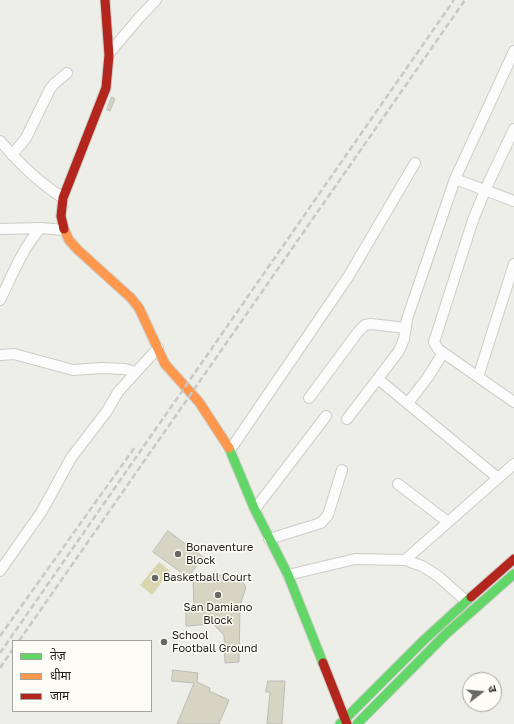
<!DOCTYPE html>
<meta charset="utf-8">
<style>
body{margin:0}
#map{position:relative;width:514px;height:724px;overflow:hidden;background:#eeeee9;font-family:"Golos Text","Noto Sans Devanagari",sans-serif}
canvas{display:block}
.legend{position:absolute;left:12px;top:640px;width:140px;height:72px;box-sizing:border-box;background:#fdfcf5;border:1px solid #a4a49e;margin:0;padding:5px 7px;list-style:none;font-size:12px;color:#1f1f1c}
.legend li{display:flex;align-items:center;gap:8px;height:20px}
.legend b{width:20px;border:1px solid #a4a49e}
.north{position:absolute;left:462px;top:672px;width:40px;height:40px;box-sizing:border-box;background:#fdfcf5;border:1px solid #a4a49e;border-radius:50%;rotate:74deg;font-size:11px;font-weight:700;line-height:16px;text-align:center;color:#1f1f1c}
.north::after{content:'';display:block;margin:auto;width:14px;height:18px;background:#676764;clip-path:polygon(50% 0,100% 100%,50% 72%,0 100%)}
</style>
<div id="map">
<canvas width="514" height="724"></canvas>
<ul class="legend">
<li><b style="height:5px;background:#63d668"></b>तेज़</li>
<li><b style="height:5px;background:#ff974d"></b>धीमा</li>
<li><b style="height:5px;background:#b3261e"></b>जाम</li>
</ul>
<div class="north">उ</div>
</div>
<script>
const context = document.querySelector('canvas').getContext('2d');
context.lineJoin = 'round';
function fill(path, color) {
  context.fillStyle = color;
  context.fill(path, 'evenodd');
}
function strokePath(path, color, width, dash) {
  context.strokeStyle = color;
  context.lineWidth = width;
  context.lineCap = dash ? 'butt' : 'round';
  context.setLineDash(dash || []);
  context.stroke(path);
}
function write(font, color, halo, rows, align = 'center') {
  context.font = font + ' "Golos Text",sans-serif';
  context.lineWidth = 3;
  context.setLineDash([]);
  context.textBaseline = 'middle';
  context.strokeStyle = halo;
  context.fillStyle = color;
  for (const [text, x, y, turn = 0] of rows) {
    context.save();
    context.translate(x, y);
    context.rotate((+turn || 0) * Math.PI / 180);
    context.textAlign = isNaN(turn) ? turn : align;
    if (halo) context.strokeText(text, 0, 0);
    context.fillText(text, 0, 0);
    context.restore();
  }
}
fill(new Path2D(`
 M159,562L170,571L152,595L140,585Z`), '#d9d5ae');
const building = new Path2D(`
 M112,97L115,99L110,111L107,110Z
 M168,531L203,557L189,576L238,575L246,587L240,605L239,662L225,663L224,635L213,624L186,626V605H194L193,581L153,552Z
 M173,670L198,673L197,682L210,688L209,691L229,700L219,724H177L194,683L172,681Z
 M268,681H285L282,724H267L270,692H266Z`);
fill(building, '#d6d4c2');
strokePath(building, '#bbbbb8', 1);
const street = new Path2D(`
 M110,52L139,18L156,0
 M514,129L486,188L473,220L434,342L438,349L514,402
 M0,141C21,165 36,180 63,198
 M12,155L26,138L50,89L54,84L67,73
 M455,179L514,201
 M0,229L41,228L64,230
 M0,300C11,278 24,245 41,228
 M0,355L14,354L73,370L101,368L125,369L135,372
 M478,377L514,264
 M378,379L498,478
 M309,398L358,332L365,325L371,324L406,328
 M408,403L428,377L443,353
 M347,419L399,351L404,339L407,319L455,179L514,51
 M230,450L348,277L415,163
 M398,484L448,522
 M255,509L326,416
 M269,539L321,523L328,515L342,470
 M405,560L514,464
 M0,571L42,511L71,458L107,411L118,392L158,348
 M288,575L355,559L405,560L422,566L438,576L466,601`);
const fast = new Path2D(`
 M229,448L254,508L288,575L323,663
 M340,724L424,640L471,597
 M357,724L447,633L514,574`);
const slow = new Path2D(`
 M64,229L69,240L78,250L131,298L139,308L165,364L199,402L229,448`);
const jam = new Path2D(`
 M64,229L61,216L63,198L106,88L109,55L105,0
 M471,597L514,559
 M323,663L347,724`);
strokePath(street, '#ccccc8', 12);
strokePath(fast, '#ccccc8', 11);
strokePath(slow, '#ccccc8', 11);
strokePath(jam, '#ccccc8', 11);
strokePath(street, '#fcfcfc', 10);
strokePath(fast, '#63d668', 9);
strokePath(slow, '#ff974d', 9);
strokePath(jam, '#b3261e', 9);
strokePath(new Path2D(`
 M0,636L135,447
 M19,641L465,0
 M0,653L454,0
 M0,668L13,649`), '#c8c8c7', 2.5, [6, 3]);
for (const [x, y, r, color] of [
 [178,554,4,"#676764"],
 [155,578,4,"#676764"],
 [218,595,4,"#676764"],
 [164,642,4,"#676764"]
]) {
  const dot = new Path2D();
  dot.arc(x, y, r, 0, 2 * Math.PI);
  context.fillStyle = color;
  context.fill(dot);
  strokePath(dot, '#fdfcf5', 1.5);
}
write('11px', '#1f1f1c', '#fdfcf5', [
 ["Bonaventure",186,548],
 ["Block",186,561],
 ["Basketball Court",163,578],
 ["San Damiano",218,608,"center"],
 ["Block",218,621,"center"],
 ["School",172,636],
 ["Football Ground",172,649]
], 'left');
</script>
